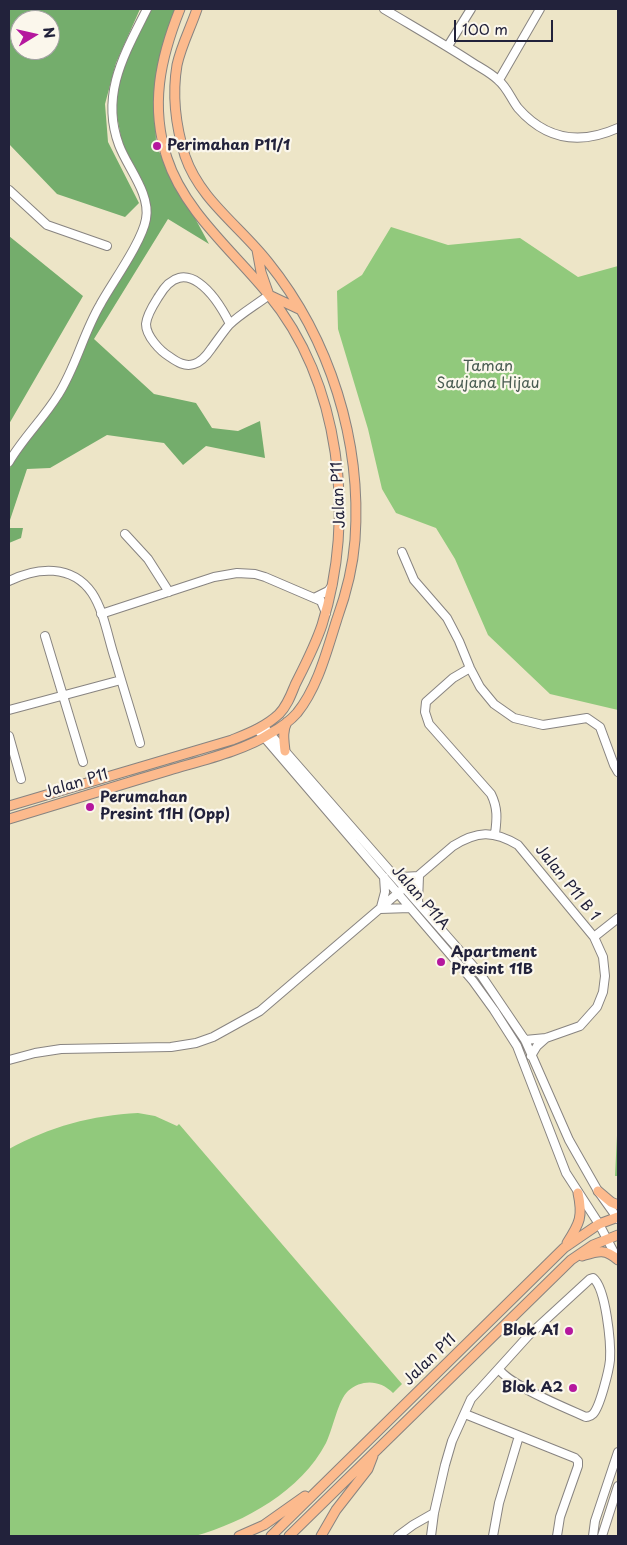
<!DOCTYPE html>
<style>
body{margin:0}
#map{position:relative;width:627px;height:1545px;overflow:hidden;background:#ede5c7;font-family:"Playpen Sans",sans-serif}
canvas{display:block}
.frame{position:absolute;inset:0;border:10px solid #22223b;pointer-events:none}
.north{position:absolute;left:10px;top:10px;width:50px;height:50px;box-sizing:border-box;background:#fbf7ec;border:1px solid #a4a2a5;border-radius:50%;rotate:81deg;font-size:14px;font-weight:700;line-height:20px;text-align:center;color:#22223b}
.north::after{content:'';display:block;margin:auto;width:18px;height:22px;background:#b5179e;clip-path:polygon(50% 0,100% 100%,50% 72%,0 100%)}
.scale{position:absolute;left:454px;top:20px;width:99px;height:22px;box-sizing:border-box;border:2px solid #22223b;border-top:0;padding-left:6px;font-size:15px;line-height:18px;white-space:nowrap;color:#22223b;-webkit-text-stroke:4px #fbf7ec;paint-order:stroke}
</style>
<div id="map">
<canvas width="627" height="1545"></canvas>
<div class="frame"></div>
<div class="north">N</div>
<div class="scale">100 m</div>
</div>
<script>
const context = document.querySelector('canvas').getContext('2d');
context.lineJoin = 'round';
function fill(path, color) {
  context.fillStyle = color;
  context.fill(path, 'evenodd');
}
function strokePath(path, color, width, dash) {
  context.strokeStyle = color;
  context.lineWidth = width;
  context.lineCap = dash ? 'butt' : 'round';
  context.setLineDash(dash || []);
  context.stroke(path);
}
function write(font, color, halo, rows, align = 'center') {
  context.font = font + ' "Playpen Sans",sans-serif';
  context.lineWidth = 4.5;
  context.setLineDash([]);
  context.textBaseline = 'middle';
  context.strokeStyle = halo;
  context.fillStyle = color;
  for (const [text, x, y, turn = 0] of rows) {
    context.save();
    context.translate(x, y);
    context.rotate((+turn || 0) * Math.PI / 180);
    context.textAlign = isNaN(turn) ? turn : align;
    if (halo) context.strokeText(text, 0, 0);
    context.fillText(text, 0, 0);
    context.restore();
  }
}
fill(new Path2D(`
 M391,227L448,245L520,238L578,277L618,266V710L550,694L488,635L455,559L436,528L396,513L382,489L368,429L338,329L337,291L362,275Z
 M138,1113L155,1116L177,1126L179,1124L402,1384L393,1393C380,1380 362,1379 348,1391C338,1400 333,1429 326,1443C301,1491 245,1522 195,1536H9V1149C49,1127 93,1115 138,1113Z
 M618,1115V1176H615Z`), '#91c97c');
fill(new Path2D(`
 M9,9H140L116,63L105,104L108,142L139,203L125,217L57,194L9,144ZM20,20H50V50H20Z
 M150,9H177L169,28L155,80L156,146L209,244L168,219L94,339L154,394L196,403L212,428L238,431L260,421L265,458L206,446L183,465L164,443L107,435L50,468L27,469L9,523V469L33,434L143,236L150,204L122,143L115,105L124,61Z
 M9,236L83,296L9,424Z
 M9,528H23L21,538L9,543Z`), '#74ad6c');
const minor = new Path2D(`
 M384,9C414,27 444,44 473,63C481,68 491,73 498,80C507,87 511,99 518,108C546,140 580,145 618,128
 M448,46L471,9
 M499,80L540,9
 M9,190L47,225L107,246
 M230,324C216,296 185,252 159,296C154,304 147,314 146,324C146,336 160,351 170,357C177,362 185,367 194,364C201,362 207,355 211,349C217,341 223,332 229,325C240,314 256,305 269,295
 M9,462C23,438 44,418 58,395C76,367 83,334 100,305C112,283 142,242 146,219C151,194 127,167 119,145C100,94 125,53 147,9
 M125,534L148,559L169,592
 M402,552L414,580L447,618L459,641L470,668L480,687L494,704L514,718L543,725L587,718L600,727L614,765L618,772
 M9,581C37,567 72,564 92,593C104,611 108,638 115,659C123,687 132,715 140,743
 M314,598L328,591L332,586
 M101,614L214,577L237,573L255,574L265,577L321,601L326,613
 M45,636L83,762
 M470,668L453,678L426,702L425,712L429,724L491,794C498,808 497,819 495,834
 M9,710L121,680
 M263,726L481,975L525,1040L569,1140L598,1191L618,1219
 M257,729L473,981L494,1010L517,1046L566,1173L599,1224L618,1260
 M9,736L21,779
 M394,875L401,877L419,876L418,902
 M381,907L385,892L384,877
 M380,909L410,908
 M594,937L618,918
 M531,1056L537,1046L546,1038
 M9,1060L35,1053L61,1049L171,1047L196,1043L213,1037L260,1011L453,846C477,831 493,830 518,845L594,937L603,957L605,976L603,992L597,1007L580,1026L546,1038L525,1040
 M465,1414L575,1458L578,1461V1466L560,1517L557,1536
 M398,1536L413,1525L434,1513
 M431,1536L434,1513L445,1465L452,1441L471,1399L529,1335L590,1279L593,1278C606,1288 611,1343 610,1360C609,1370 600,1407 593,1414C590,1417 589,1416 586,1417C566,1408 509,1385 499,1369
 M493,1536L499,1503L519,1436
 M593,1536L595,1521L618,1452
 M602,1536L618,1486`);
const major = new Path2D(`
 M257,250L261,272L269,295L301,310
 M285,751C284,741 282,731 287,722
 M9,806L232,740C249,733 265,727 279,714C287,706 291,695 295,685C305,665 315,646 322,625C356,518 341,382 268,294C234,252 184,211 167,158C150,106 160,59 180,9
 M9,819C62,803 116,786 170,770C200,761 246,750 271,733C280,728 290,721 297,713C318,687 327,650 337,619C346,594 353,566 355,540C362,441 330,339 268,262C240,226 200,200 185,156C176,127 172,95 177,65C181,46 191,27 197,9
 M598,1191L611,1202L618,1205
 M567,1243C580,1223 583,1216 578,1193
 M582,1256C598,1251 605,1248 618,1260
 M239,1536L264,1525L305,1496
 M271,1536L564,1248L599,1224L618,1217
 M289,1536L571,1260L593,1245L618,1235
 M321,1536L336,1510L368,1469L373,1456`);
strokePath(minor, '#888481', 10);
strokePath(major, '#888481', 11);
strokePath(minor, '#fff', 8);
strokePath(major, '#fcba8d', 9);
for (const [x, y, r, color] of [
 [157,146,5,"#b5179e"],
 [90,807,5,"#b5179e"],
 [441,962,5,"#b5179e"],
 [569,1331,5,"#b5179e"],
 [573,1388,5,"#b5179e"]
]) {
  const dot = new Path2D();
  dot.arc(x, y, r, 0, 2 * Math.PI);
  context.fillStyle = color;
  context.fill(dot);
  strokePath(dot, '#fbf7ec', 2);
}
write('bold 15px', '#22223b', '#fbf7ec', [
 ["Perimahan P11/1",167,146],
 ["Perumahan",100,798],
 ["Presint 11H (Opp)",100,815],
 ["Apartment",451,953],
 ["Presint 11B",451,970],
 ["Blok A1",559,1331,"right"],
 ["Blok A2",563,1388,"right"]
], 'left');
write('15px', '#495c52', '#fbf7ec', [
 ["Taman",488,367],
 ["Saujana Hijau",488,384]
]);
write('15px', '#22223b', '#fbf7ec', [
 ["Jalan P11",339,495,-93],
 ["Jalan P11",76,784,-17],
 ["Jalan P11 B 1",567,883,51],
 ["Jalan P11A",420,898,49],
 ["Jalan P11",430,1360,-44]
]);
</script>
